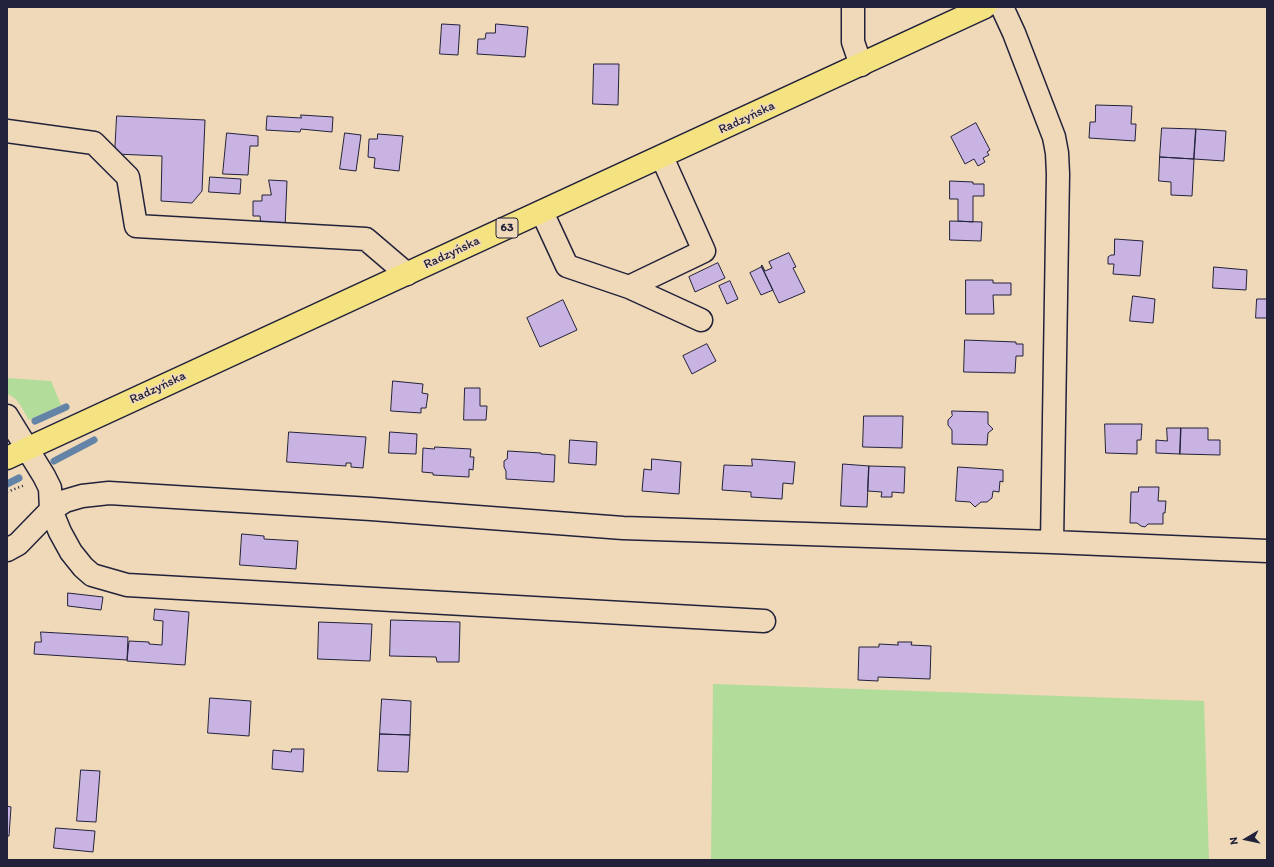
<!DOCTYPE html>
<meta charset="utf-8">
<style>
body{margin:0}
#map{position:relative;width:1274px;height:867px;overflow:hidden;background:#efd9b8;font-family:Itim,sans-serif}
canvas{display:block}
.frame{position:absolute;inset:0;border:8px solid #22223b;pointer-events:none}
.north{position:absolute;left:1226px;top:819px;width:40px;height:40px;-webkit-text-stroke:3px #efd9b8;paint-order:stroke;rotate:261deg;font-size:11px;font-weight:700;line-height:16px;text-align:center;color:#22223b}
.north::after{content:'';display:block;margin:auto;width:14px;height:18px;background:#22223b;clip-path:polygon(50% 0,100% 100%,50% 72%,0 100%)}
</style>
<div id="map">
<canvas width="1274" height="867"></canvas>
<div class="frame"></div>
<div class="north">N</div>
</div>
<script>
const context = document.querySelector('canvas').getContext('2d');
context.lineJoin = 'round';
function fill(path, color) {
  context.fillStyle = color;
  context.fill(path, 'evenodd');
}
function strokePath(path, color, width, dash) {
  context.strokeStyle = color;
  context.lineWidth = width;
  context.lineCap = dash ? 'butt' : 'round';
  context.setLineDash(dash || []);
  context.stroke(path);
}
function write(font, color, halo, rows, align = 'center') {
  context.font = font + ' Itim,sans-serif';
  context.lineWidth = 3;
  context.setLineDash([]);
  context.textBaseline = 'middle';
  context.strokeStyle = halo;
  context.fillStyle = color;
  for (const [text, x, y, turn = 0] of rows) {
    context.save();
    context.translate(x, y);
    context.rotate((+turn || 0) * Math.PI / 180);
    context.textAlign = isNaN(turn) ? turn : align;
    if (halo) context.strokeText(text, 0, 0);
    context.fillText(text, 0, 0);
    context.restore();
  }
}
fill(new Path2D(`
 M7,378L51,381L61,405L29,420C23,410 18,397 7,394Z
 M713,684L1204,701L1209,860H711Z`), '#b1dc9a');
strokePath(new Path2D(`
 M35,421L66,407
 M54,461L94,440
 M7,484L19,478`), '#6384a6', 7);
const building = new Path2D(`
 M442,24L460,25L458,55L440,54Z
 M496,24L528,27L525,57L477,54L478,39H485L486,33H495Z
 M594,64H619L618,105L593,104Z
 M1096,105L1132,106L1131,124H1136L1135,141L1089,138L1090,122H1095Z
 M301,115L333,117L332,132L301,129L300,132L266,130L267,116L301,118Z
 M117,116L205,120L202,191L192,203L161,201L162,156L115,154Z
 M976,123L990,150L987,152L989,155L983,158L985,162L978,166L974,159L965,164L951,137Z
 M1162,128L1196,129L1194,159L1160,157Z
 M1196,129L1226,131L1224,161L1194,159Z
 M227,133L258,136V146H250L248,175L223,174Z
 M345,133L361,135L356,171L340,169Z
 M378,134L403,136L399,171L374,168L375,158L368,157L369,139H377Z
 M1160,157L1194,159L1192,196L1171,195V182L1159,181Z
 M210,177L241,179L240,194L209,192Z
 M269,180L287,181L285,228L261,227L260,216H253V201H262V195H271Z
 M950,181L973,182V184H984V196H973V222L958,221V199H950Z
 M950,221L982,222L981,241L950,240Z
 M1115,239L1143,241L1140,276L1113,274L1114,264H1108V257L1111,255H1114Z
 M789,253L796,267L793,268L805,292L779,303L761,266L762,265L765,271L772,268L769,262Z
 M718,263L725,278L695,292L689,277Z
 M762,267L773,290L761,295L750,273Z
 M1214,267L1247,270L1246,290L1213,288Z
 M966,280H993V283H1011V295H993L994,314H966Z
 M730,281L738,299L727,304L719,286Z
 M1133,296L1155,299L1153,323L1130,321Z
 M1257,299H1267V318H1256Z
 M563,300L577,330L540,347L527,318Z
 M965,340L1016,342V344H1023V356H1016L1015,373L964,372Z
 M707,344L716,361L692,374L683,356Z
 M393,381L423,384L422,393L428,394L426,408H421V413L391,411Z
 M465,388H480V406H487L486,420H464Z
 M952,411L988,412V424L993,429L988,433L987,445L952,444V430L948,425V420L952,416Z
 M864,416H903L902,448L863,447Z
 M1105,424H1142L1141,440H1137V454L1106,453Z
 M1167,428H1181L1180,454L1156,453V440L1167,441Z
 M1181,428H1208V440H1220V455L1180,454Z
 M289,432L366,437L363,468L351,467V463H346V466L287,462Z
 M390,432L417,434L416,454L389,453Z
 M570,440L597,442L596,465L569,463Z
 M435,447L471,449L470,457H474L473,470L469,469V477L433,475V473L422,472L423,448L434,449Z
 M508,451L541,453V454L555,455L554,482L506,479V471L504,467V461L507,459Z
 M652,459L681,462L679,494L642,491L644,469L651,470Z
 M752,459L795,462L793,484L783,483L782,499L751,497V492L722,490L724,465L752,466Z
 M843,464L869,466L867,507L841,506Z
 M869,466L905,467L904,493L892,492V497H881L882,492L868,491Z
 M958,467L1003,470V482L1000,481L999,492L993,491L992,498L987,502H981L975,507L970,502L956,501Z
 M1139,487H1159L1158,501H1166L1165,513H1163V524H1148L1145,527L1141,526L1137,523H1130L1131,492H1138Z
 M242,534L264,536V539L298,541L296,569L240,565Z
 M68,593L103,597L101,610L68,606Z
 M155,609L189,612L185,665L127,661L129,641L149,642V644L162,645L163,621L154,620Z
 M391,620L460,622L459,662H437L436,657L390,656Z
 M319,622L372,624L370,661L318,659Z
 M41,632L128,637L127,660L34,654L35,642H41Z
 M898,642H912L911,645L931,646L930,679L878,677V681L858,680L859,647H879V644L898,645Z
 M210,698L251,701L249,736L208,733Z
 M382,699L411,701L410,735L380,734Z
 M380,734L410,735L408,772L378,771Z
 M292,749H304L303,772L272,769L273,750L291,752Z
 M81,770L100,771L96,822L77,821Z
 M7,806L11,807L9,836H7Z
 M56,828L95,831L93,852L54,848Z`);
fill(building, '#c9b3e3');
strokePath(building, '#22223b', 1);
const minor = new Path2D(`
 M853,7V42L861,65
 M7,131L94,143L128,177L136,226L366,239L407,274
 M542,212L567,266L629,287L701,320
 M629,287L704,251L662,157
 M7,416L44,476L50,488L51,510L60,532L71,552L83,567L92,575L127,585L764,621
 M1052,542L1267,551
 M7,550L18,544L51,510L65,501L82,496L109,493L371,509L623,528L1052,542L1058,174L1057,153L1054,137L1014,33L1002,7`);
const major = new Path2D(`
 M7,458C333,307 660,159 985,7`);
strokePath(minor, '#22223b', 25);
strokePath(major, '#22223b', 25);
strokePath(new Path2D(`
 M7,492L25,485`), '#22223b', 2.5, [1, 3]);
strokePath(minor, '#efd9b8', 22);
strokePath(major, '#f5e382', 22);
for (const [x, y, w] of [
 [507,228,22]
]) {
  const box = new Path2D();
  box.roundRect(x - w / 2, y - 10, w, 20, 3);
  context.fillStyle = '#efd9b8';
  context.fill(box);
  strokePath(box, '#22223b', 1);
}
write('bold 12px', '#22223b', null, [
 ["63",507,228]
]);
write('13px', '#22223b', '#efd9b8', [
 ["Radzyńska",747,118,-25],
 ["Radzyńska",452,253,-25],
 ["Radzyńska",158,388,-25]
]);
</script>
